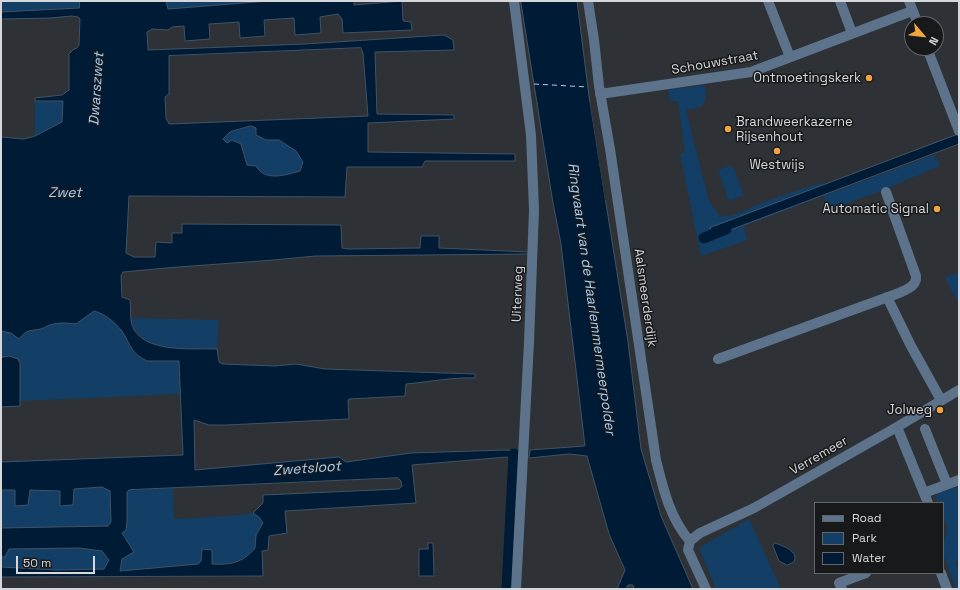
<!DOCTYPE html>
<style>
body{margin:0}
#map{position:relative;width:960px;height:590px;overflow:hidden;background:#2e3236;font-family:"Space Grotesk",sans-serif}
canvas{display:block}
.frame{position:absolute;inset:0;border:2px solid #d5d7da;pointer-events:none}
.legend{position:absolute;left:814px;top:502px;width:130px;height:72px;box-sizing:border-box;background:#18191b;border:1px solid #646567;margin:0;padding:5px 7px;list-style:none;font-size:12px;color:#d5d7da}
.legend li{display:flex;align-items:center;gap:8px;height:20px}
.legend b{width:20px;border:1px solid #646567}
.north{position:absolute;left:904px;top:16px;width:40px;height:40px;box-sizing:border-box;background:#18191b;border:1px solid #646567;border-radius:50%;rotate:118deg;font-size:11px;font-weight:700;line-height:16px;text-align:center;color:#d5d7da}
.north::after{content:'';display:block;margin:auto;width:14px;height:18px;background:#f1a540;clip-path:polygon(50% 0,100% 100%,50% 72%,0 100%)}
.scale{position:absolute;left:16px;top:556px;width:79px;height:18px;box-sizing:border-box;border:2px solid #d5d7da;border-top:0;padding-left:5px;font-size:12px;line-height:14px;white-space:nowrap;color:#d5d7da;-webkit-text-stroke:3px #18191b;paint-order:stroke}
</style>
<div id="map">
<canvas width="960" height="590"></canvas>
<div class="frame"></div>
<ul class="legend">
<li><b style="height:5px;background:#5d738b"></b>Road</li>
<li><b style="height:11px;background:#133e65"></b>Park</li>
<li><b style="height:11px;background:#001b35"></b>Water</li>
</ul>
<div class="north">N</div>
<div class="scale">50 m</div>
</div>
<script>
const context = document.querySelector('canvas').getContext('2d');
context.lineJoin = 'round';
function fill(path, color) {
  context.fillStyle = color;
  context.fill(path, 'evenodd');
}
function strokePath(path, color, width, dash) {
  context.strokeStyle = color;
  context.lineWidth = width;
  context.lineCap = dash ? 'butt' : 'round';
  context.setLineDash(dash || []);
  context.stroke(path);
}
function write(font, color, halo, rows, align = 'center') {
  context.font = font + ' "Space Grotesk",sans-serif';
  context.lineWidth = 3;
  context.setLineDash([]);
  context.textBaseline = 'middle';
  context.strokeStyle = halo;
  context.fillStyle = color;
  for (const [text, x, y, turn = 0] of rows) {
    context.save();
    context.translate(x, y);
    context.rotate((+turn || 0) * Math.PI / 180);
    context.textAlign = isNaN(turn) ? turn : align;
    if (halo) context.strokeText(text, 0, 0);
    context.fillText(text, 0, 0);
    context.restore();
  }
}
fill(new Path2D(`
 M1,1H80V8L1,12Z
 M134,1H269L168,9L143,1Z
 M705,85C706,94 707,100 701,107L686,110L709,201L720,216C735,218 751,207 764,202C783,195 802,189 820,183L827,184L831,193L934,155L939,163V166L881,191L834,208H829L823,196L744,226L747,240L701,256L680,154L685,152L678,101H670L668,90Z
 M35,101H63L62,122L35,136Z
 M251,126L256,128L266,140H279L296,151L303,162L300,172C289,174 277,178 266,175C250,171 233,152 223,139L230,132Z
 M732,165L744,195L729,201L718,170Z
 M959,272V304L945,278Z
 M94,311C97,312 101,312 103,314C110,317 122,330 125,336C132,349 133,354 147,361H179L180,394L20,401V363L18,359L9,356L1,358V331L11,333L24,332L34,329H42L52,324L64,322L76,324Z
 M132,318L219,320L217,349C191,348 135,355 132,318Z
 M959,486V560L957,561L956,563L959,571V589H956L943,554V543L946,535L947,527L943,516V503H938L936,497L938,493Z
 M102,487L110,491L111,522L108,526L1,528V490H15V506L29,490L60,491V506L74,489Z
 M173,488L174,519L230,516L253,513L259,517L263,523L256,535L255,548C243,563 230,565 212,564L202,549L201,561L198,564L120,571L122,559V532L127,522V492L129,490Z
 M749,519L781,589H716L699,548Z
 M79,548L102,551L109,560L104,569L57,570L1,567V557L5,556L9,549Z`), '#133e65');
const water = new Path2D(`
 M80,1H166L168,9L269,1H354V5L402,1L403,21L411,22L412,30L343,33L342,19L338,14L320,17L321,33L295,35L294,18L264,20L265,36L240,38L239,22L209,24L210,39L185,41L184,26L172,27L168,30L152,29L147,32L148,50L305,44L444,35L453,40L454,50L375,52L377,114L454,115V119L368,123V152L515,154V161H425L422,167H347L345,197L129,196L126,253L134,257H155L156,242L172,243V233H182V224L341,225L342,248L348,249L420,248L421,236H439V248L528,252V254L316,256C252,263 187,265 123,272L121,276L122,297L130,300C131,308 130,318 132,325C142,354 193,348 217,349L219,362L222,364L275,366L296,364L325,369L475,374V378C452,377 429,382 406,384L405,396L349,399L348,401L349,419L227,425H209L194,420L195,470L339,457L346,462L411,453L505,450L520,451L519,460L512,461L507,457L412,465L416,503L285,511L287,533L269,536L268,550L262,551L263,576L1,577V567L57,570L104,569L109,560L102,551L79,548L9,549L5,557H1V528L108,526L111,522L110,491L102,487L74,489L73,505L60,506V491L30,490L28,505L15,506V490H1V462L183,455L179,361H147C133,354 132,349 125,336C119,325 106,314 94,311L76,324C67,323 59,322 50,325C47,326 44,328 41,329C30,331 27,329 19,339L11,333L1,331V137L24,139L35,136L62,122L63,101H35V98L62,95L69,90V54L74,49L77,48L79,45L80,19L78,17L72,16L50,18L1,19V12L79,8ZM361,48L363,53L368,116L169,124L166,118L165,97L169,94V56ZM251,126L256,128V135L266,140H279L296,151L303,162L300,171C286,175 265,182 256,166L247,165L241,144L232,140L227,143L223,139L230,132ZM398,478L401,481L402,486L399,489L263,495V503L253,513L259,517L263,523L256,535L255,548C243,563 230,565 212,564V550L202,549L201,561L198,564L120,571L122,559L134,552L122,533L126,530L127,522V492L129,490Z
 M521,1H577L589,96L628,342L641,449L661,516L693,589H634L633,585H628L626,589H617L625,570L609,534L587,456L569,454L529,458L530,450L585,446L561,244L553,203Z
 M959,134V144L714,236L710,228Z
 M9,356L18,359L20,363V406L1,407V358Z
 M428,543H433L434,576H419V549H428Z
 M775,543C783,546 799,551 794,562L787,565L779,561L773,546Z`);
fill(water, '#001b35');
strokePath(water, '#405366', 1);
fill(new Path2D(`
 M592,101L602,170L607,200H605L590,102Z`), '#2e3236');
strokePath(new Path2D(`
 M704,238L726,229
 M507,589L514,454`), '#001b35', 11);
strokePath(new Path2D(`
 M534,84L588,87`), '#a6d1ff', 1, [5, 4]);
strokePath(new Path2D(`
 M514,1L531,135L534,210L529,342L516,589
 M588,1L594,40L599,86L610,149L656,460C663,488 670,519 690,541
 M768,1L790,57
 M840,1L852,33
 M909,1L918,24
 M927,48L959,131
 M600,94L751,72L912,11
 M887,297L911,346L941,400
 M718,359L899,293C907,289 917,286 916,276L886,192
 M897,427L928,503
 M925,429L947,484
 M924,493L959,480
 M690,541L700,533L754,508L897,427L959,390
 M690,541L688,550L706,589
 M941,573L947,589
 M842,589L839,583L866,573`), '#5d738b', 10);
for (const [x, y, r, color] of [
 [869,78,4,"#f1a540"],
 [728,129,4,"#f1a540"],
 [777,151,4,"#f1a540"],
 [937,209,4,"#f1a540"],
 [940,410,4,"#f1a540"]
]) {
  const dot = new Path2D();
  dot.arc(x, y, r, 0, 2 * Math.PI);
  context.fillStyle = color;
  context.fill(dot);
  strokePath(dot, '#18191b', 1.5);
}
write('13px', '#d5d7da', '#18191b', [
 ["Schouwstraat",715,63,-10],
 ["Uiterweg",518,294,-88],
 ["Aalsmeerderdijk",645,298,82],
 ["Verremeer",819,456,-30]
]);
write('13px', '#d5d7da', '#18191b', [
 ["Ontmoetingskerk",861,78],
 ["Brandweerkazerne",736,122,"left"],
 ["Rijsenhout",736,137,"left"],
 ["Westwijs",777,165,"center"],
 ["Automatic Signal",929,209],
 ["Jolweg",932,410]
], 'right');
write('italic 14px', '#a6d1ff', '#18191b', [
 ["Dwarszwet",97,89,-86],
 ["Zwet",65,193],
 ["Ringvaart van de Haarlemmermeerpolder",591,299,82],
 ["Zwetsloot",307,469,-4]
]);
</script>
